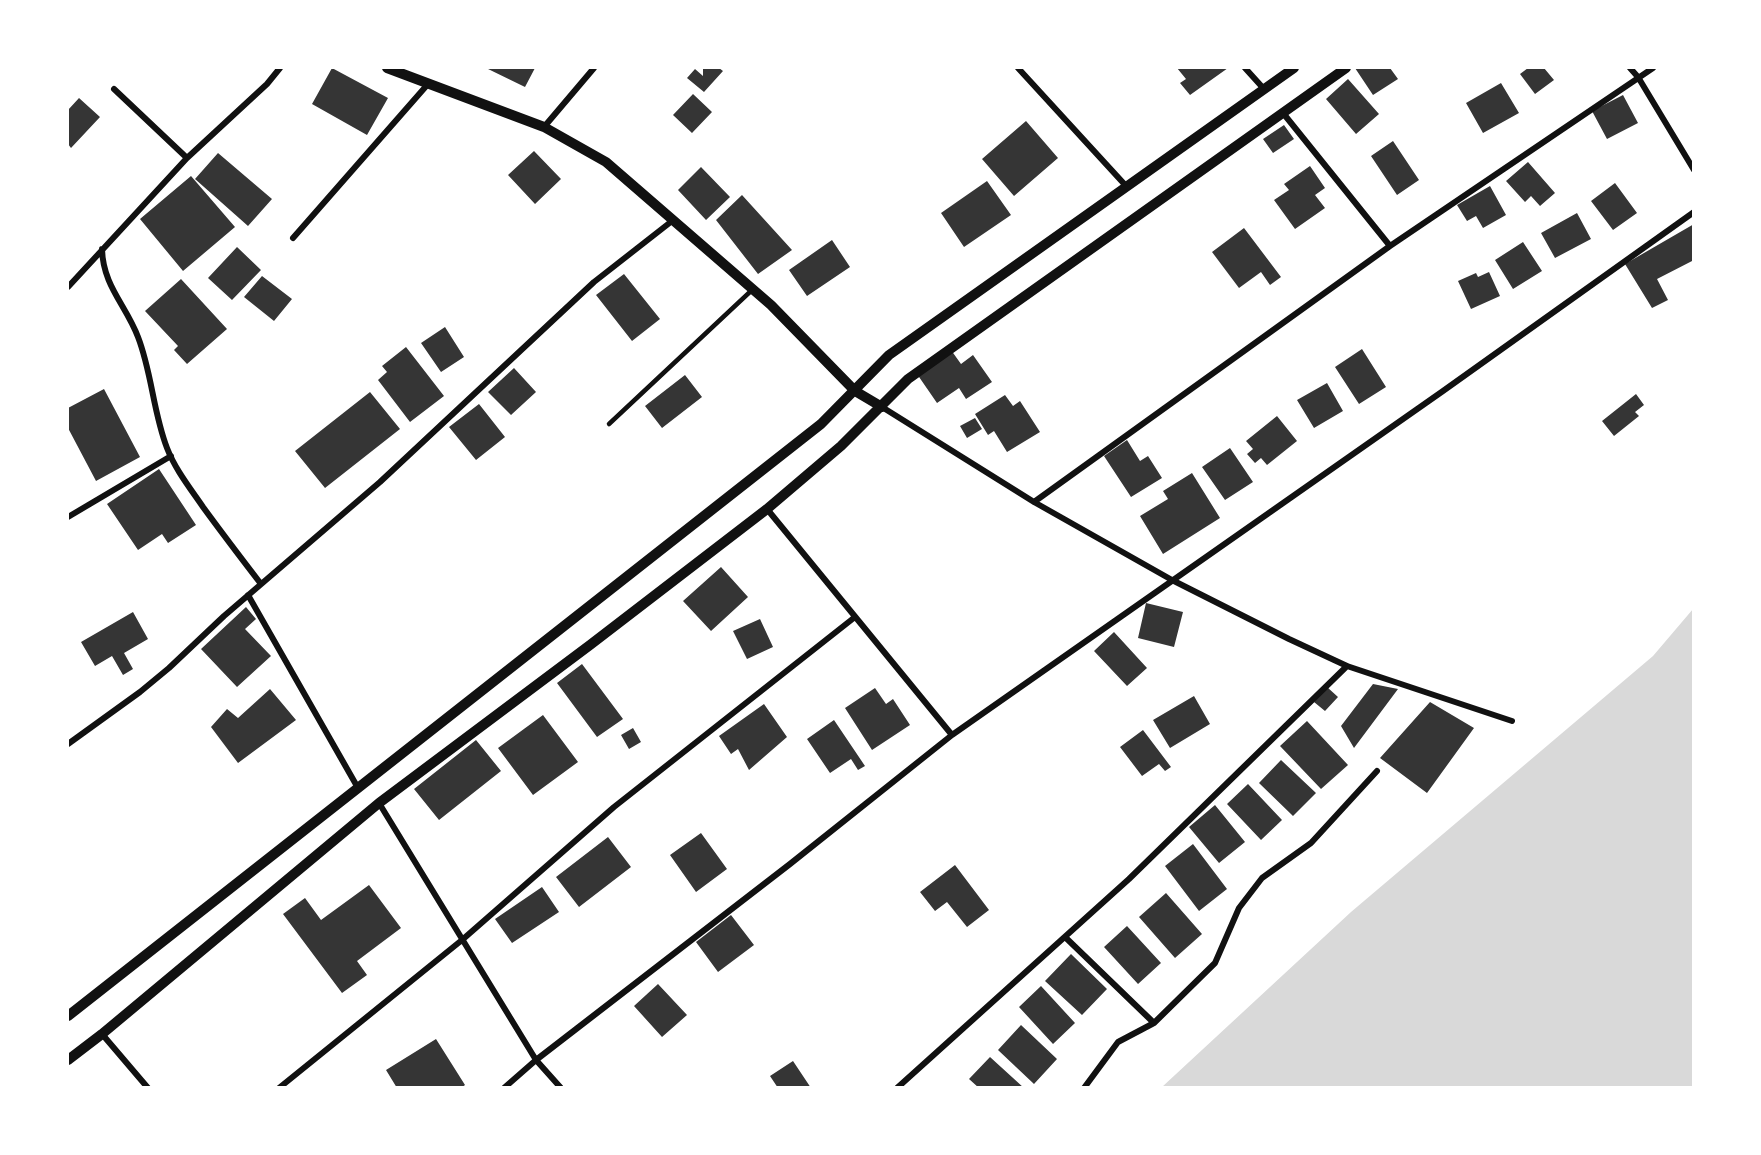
<!DOCTYPE html>
<style>
body{margin:0}
#map{position:relative;width:1761px;height:1155px;overflow:hidden;background:#fff;font-family:Quicksand,sans-serif}
canvas{display:block}
.frame{position:absolute;inset:0;border:69px solid #fff;pointer-events:none}
</style>
<div id="map">
<canvas width="1761" height="1155"></canvas>
<div class="frame"></div>
</div>
<script>
const context = document.querySelector('canvas').getContext('2d');
context.lineJoin = 'round';
function fill(path, color) {
  context.fillStyle = color;
  context.fill(path, 'evenodd');
}
function strokePath(path, color, width, dash) {
  context.strokeStyle = color;
  context.lineWidth = width;
  context.lineCap = dash ? 'butt' : 'round';
  context.setLineDash(dash || []);
  context.stroke(path);
}
fill(new Path2D(`
 M1693,609V1087H1162L1351,912L1653,656Z`), '#d9d9d9');
fill(new Path2D(`
 M332,68L388,98L367,135L312,104Z
 M486,68H535L525,87Z
 M703,68H719L723,71L704,92L687,78L695,69L703,76Z
 M1177,68H1228L1190,95L1180,83L1186,79Z
 M1355,68H1390L1398,79L1373,95Z
 M1528,68H1544L1554,80L1535,94L1520,74Z
 M1348,79L1379,114L1356,134L1326,99Z
 M1501,83L1519,113L1483,133L1466,103Z
 M693,94L712,112L692,133L673,115Z
 M1623,95L1638,123L1607,139L1592,111Z
 M79,98L100,117L71,148L68,144V110Z
 M1026,121L1058,158L1014,196L982,159Z
 M1284,125L1294,139L1273,153L1263,139Z
 M1393,141L1419,180L1397,195L1371,156Z
 M534,151L561,179L535,204L508,175Z
 M218,153L272,199L248,226L195,179Z
 M1528,162L1555,193L1540,206L1531,196L1525,202L1506,181Z
 M1310,166L1325,188L1315,195L1325,208L1295,229L1274,200L1289,190L1284,184Z
 M701,167L730,197L706,220L678,190Z
 M191,176L235,227L183,271L140,219Z
 M987,181L1011,215L964,247L941,213Z
 M1615,183L1637,213L1613,230L1591,201Z
 M1490,186L1506,215L1483,228L1476,216L1467,221L1457,205Z
 M742,195L792,250L758,274L716,220Z
 M1577,213L1591,239L1555,258L1541,233Z
 M1694,224V260L1657,279L1668,300L1652,308L1625,264Z
 M1244,228L1281,277L1270,285L1261,272L1239,288L1212,252Z
 M832,240L850,267L807,296L789,270Z
 M1523,242L1542,271L1513,289L1495,260Z
 M237,247L261,270L232,300L208,278Z
 M1489,272L1500,296L1471,309L1458,281L1476,273L1478,277Z
 M624,274L660,319L632,341L596,295Z
 M262,276L292,299L274,321L244,297Z
 M181,279L227,329L187,364L174,350L178,346L145,311Z
 M445,327L464,357L441,372L421,343Z
 M406,347L444,396L410,422L378,380L387,372L382,366Z
 M1362,349L1386,387L1359,404L1335,367Z
 M951,350L961,364L973,355L992,382L966,399L959,388L937,403L917,374Z
 M514,368L536,392L511,415L488,392Z
 M685,375L702,397L662,428L645,406Z
 M1327,383L1343,411L1314,428L1297,400Z
 M104,389L140,457L96,481L68,428V408Z
 M370,392L400,429L325,488L295,451Z
 M1636,394L1644,405L1635,412L1639,416L1614,436L1602,421Z
 M1005,395L1013,406L1020,401L1040,432L1007,452L994,431L988,435L975,414Z
 M479,404L505,437L476,460L449,427Z
 M1277,416L1297,441L1267,465L1261,458L1255,463L1247,454L1253,449L1246,441Z
 M975,418L982,429L967,438L960,426Z
 M1127,440L1140,461L1148,456L1162,478L1131,497L1104,456Z
 M1230,448L1253,482L1225,500L1202,467Z
 M159,469L196,525L168,543L162,534L138,550L107,504Z
 M1192,473L1220,518L1163,554L1140,516L1168,499L1163,491Z
 M721,567L748,597L711,631L683,601Z
 M1146,603L1183,612L1174,647L1138,638Z
 M246,607L256,619L245,629L271,656L237,687L201,649Z
 M133,612L148,639L124,653L133,669L123,675L112,656L95,666L81,642Z
 M760,619L773,647L747,659L733,631Z
 M1114,632L1147,668L1127,686L1094,651Z
 M582,664L623,719L597,737L557,683Z
 M1373,684L1398,689L1354,748L1341,726Z
 M1327,687L1338,697L1325,711L1314,702Z
 M875,688L886,704L893,699L910,725L872,750L845,708Z
 M270,689L296,720L238,763L211,727L227,709L238,718Z
 M1194,696L1210,724L1170,748L1153,720Z
 M1430,702L1474,728L1427,793L1380,758Z
 M764,704L787,737L749,770L738,749L731,754L719,736Z
 M543,715L578,762L533,795L498,748Z
 M834,720L865,766L858,770L851,759L830,773L807,739Z
 M1307,721L1348,765L1321,789L1280,746Z
 M633,728L641,742L629,749L621,735Z
 M1143,730L1171,767L1165,771L1159,764L1142,776L1120,747Z
 M476,740L501,771L439,820L414,789Z
 M1281,760L1316,793L1293,816L1259,783Z
 M1248,784L1282,820L1261,840L1227,804Z
 M1215,805L1245,842L1219,863L1189,827Z
 M701,833L727,869L696,892L670,855Z
 M608,837L631,867L579,907L556,877Z
 M1193,844L1227,889L1199,911L1165,866Z
 M955,865L989,910L967,927L947,902L935,911L920,892Z
 M369,885L401,928L357,961L367,975L342,993L283,914L305,898L321,920Z
 M542,887L559,912L512,943L495,919Z
 M1166,893L1202,934L1175,958L1139,917Z
 M731,915L754,945L718,972L696,942Z
 M1127,926L1161,963L1138,984L1104,947Z
 M1071,954L1107,989L1082,1015L1045,981Z
 M658,984L687,1015L662,1037L634,1006Z
 M1041,986L1075,1023L1053,1044L1019,1007Z
 M1021,1025L1057,1059L1034,1084L998,1050Z
 M436,1039L465,1085L461,1088H397L386,1070Z
 M990,1057L1024,1088H979L969,1079Z
 M793,1061L811,1088H778L770,1076Z`), '#353535');
strokePath(new Path2D(`
 M609,424L752,290`), '#111', 4.5);
strokePath(new Path2D(`
 M1018,68L1127,187
 M1245,68L1264,89
 M1630,68L1638,77L1694,170
 M114,89L187,158
 M1283,113L1390,246
 M544,127L594,68
 M293,238L428,84
 M102,249C103,286 126,305 138,337C152,373 153,412 167,448C175,469 190,488 203,507C222,533 241,558 261,584
 M68,287L187,158L267,84L280,68
 M882,407L1034,502L1172,580L1289,639L1347,666L1512,721
 M1034,502L1390,246L1653,68
 M767,509L952,735
 M68,517L171,456
 M248,595L358,788
 M68,744L140,692L169,668L224,616L380,482L594,282L672,221
 M379,803L536,1060L561,1088
 M1065,937L1154,1023L1118,1042L1084,1088
 M1154,1023L1215,963L1239,908L1262,878L1311,843L1377,771
 M102,1034L148,1088
 M279,1088L462,940L614,807L855,617
 M504,1088L536,1060L790,864L952,735L1443,391L1694,212
 M897,1088L1129,879L1347,666`), '#111', 6);
strokePath(new Path2D(`
 M387,68L544,127L606,162L771,305L855,391L882,407
 M68,1016L821,424L889,355L1294,68
 M68,1060L102,1034L379,803L590,645L767,509L841,446L908,379L1346,68`), '#111', 10);
</script>
